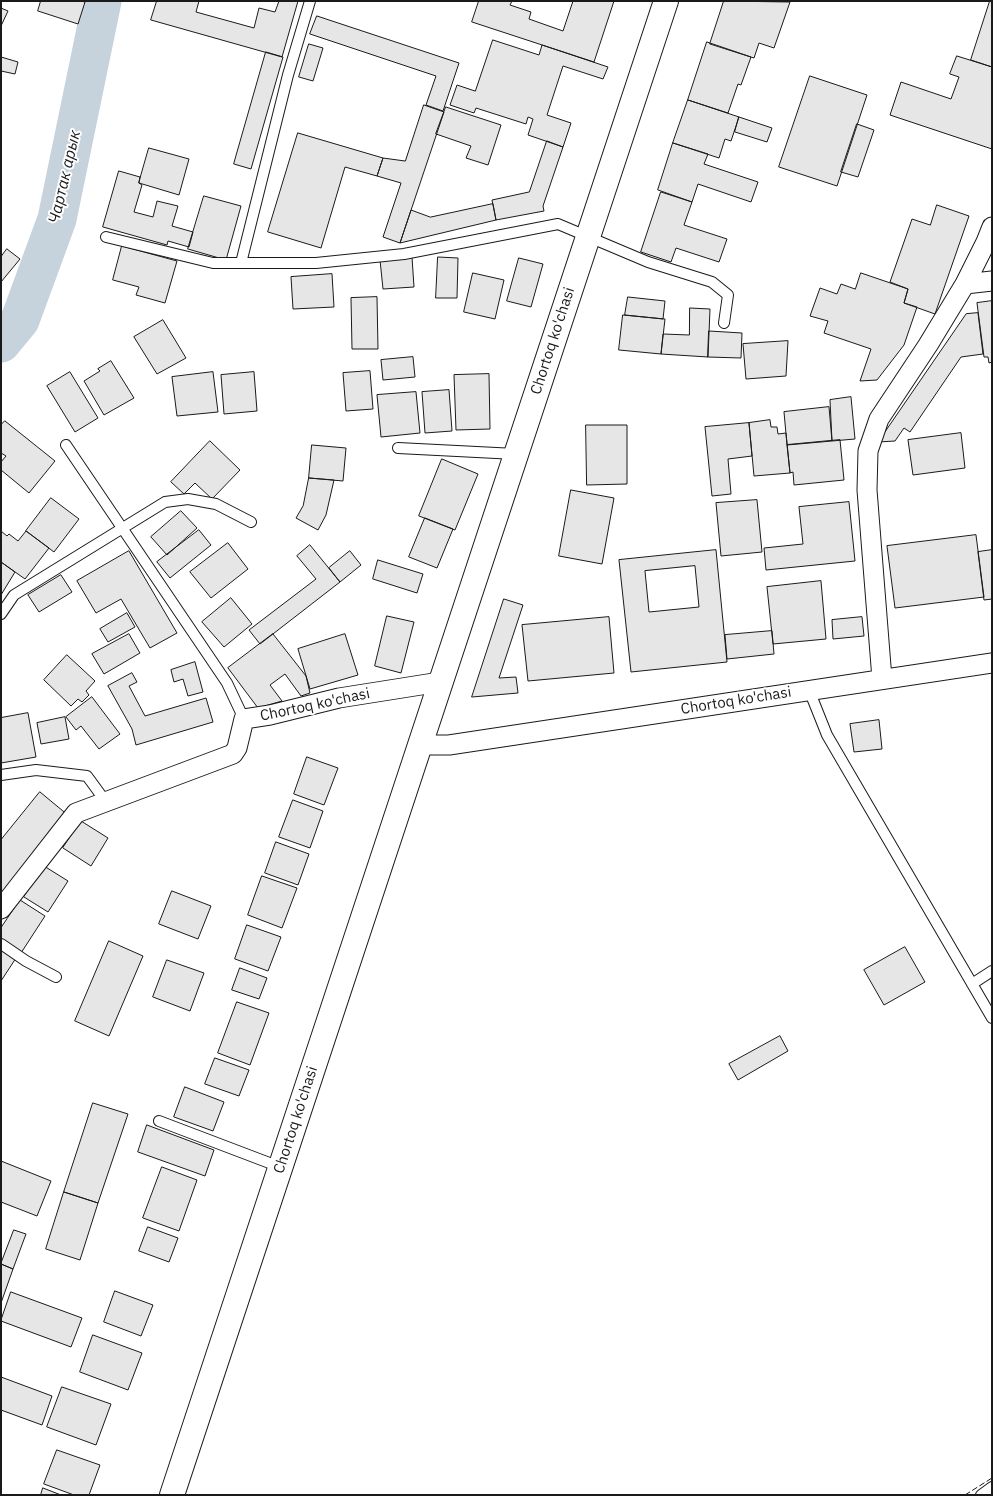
<!DOCTYPE html>
<meta charset="utf-8">
<style>
body{margin:0}
#map{position:relative;width:993px;height:1496px;overflow:hidden;background:#fff;font-family:"IBM Plex Sans",sans-serif}
canvas{display:block}
.frame{position:absolute;inset:0;border:2px solid #1a1a1a;pointer-events:none}
</style>
<div id="map">
<canvas width="993" height="1496"></canvas>
<div class="frame"></div>
</div>
<script>
const context = document.querySelector('canvas').getContext('2d');
context.lineJoin = 'round';
function strokePath(path, color, width, dash) {
  context.strokeStyle = color;
  context.lineWidth = width;
  context.lineCap = dash ? 'butt' : 'round';
  context.setLineDash(dash || []);
  context.stroke(path);
}
function fill(path, color) {
  context.fillStyle = color;
  context.fill(path, 'evenodd');
}
function write(font, color, halo, rows, align = 'center') {
  context.font = font + ' "IBM Plex Sans",sans-serif';
  context.lineWidth = 4;
  context.setLineDash([]);
  context.textBaseline = 'middle';
  context.strokeStyle = halo;
  context.fillStyle = color;
  for (const [text, x, y, turn = 0] of rows) {
    context.save();
    context.translate(x, y);
    context.rotate((+turn || 0) * Math.PI / 180);
    context.textAlign = isNaN(turn) ? turn : align;
    if (halo) context.strokeText(text, 0, 0);
    context.fillText(text, 0, 0);
    context.restore();
  }
}
strokePath(new Path2D(`
 M1,343L20,320L57,219L102,1`), '#c6d2dc', 39);
const building = new Path2D(`
 M41,1H81L85,2L78,24L38,11Z
 M157,1H199L196,12L254,28L259,8L275,12L279,1H298L282,57L151,20Z
 M479,1H512L510,5L531,12L529,19L563,31L573,1H614L594,62L472,22Z
 M724,1L790,2L774,48L759,43L754,58L710,44Z
 M990,1H992V67L971,60Z
 M1,8L8,11L1,26Z
 M317,16L459,63L443,111L426,105L436,76L310,34Z
 M493,40L539,55L542,45L608,67L603,79L563,66L547,115L571,123L563,147L528,135L533,119L528,117L526,124L476,108L474,113L450,105L457,85L475,91Z
 M707,42L751,57L741,85L738,84L728,113L688,100Z
 M309,44L323,48L313,81L299,77Z
 M266,52L283,57L251,169L234,164Z
 M957,56L992,67V149L890,115L901,82L951,99L959,77L950,74Z
 M1,57L18,62L15,74L1,71Z
 M810,76L867,95L837,186L779,167Z
 M688,100L739,117L731,141L725,139L719,158L673,143Z
 M424,105L444,112L400,243L383,237L401,183L377,176L383,158L405,161Z
 M446,107L501,125L488,165L466,158L471,146L436,134Z
 M739,117L772,128L767,142L735,132Z
 M857,124L874,130L858,177L841,172Z
 M298,133L383,158L377,176L345,167L321,248L268,232Z
 M547,141L563,147L543,206L544,211L496,220L492,200L529,192Z
 M673,143L708,154L704,164L758,182L751,202L698,184L692,202L658,190Z
 M149,148L189,159L179,195L139,183Z
 M119,171L140,177L139,183L142,185L134,212L153,217L157,201L178,206L172,226L193,232L189,247L168,241L167,245L103,227Z
 M661,192L692,202L684,225L727,239L719,262L676,248L671,262L641,252Z
 M204,196L241,206L226,260L188,249Z
 M493,204L496,220L400,243L411,210L430,217Z
 M937,205L969,216L935,314L904,303L908,289L890,282L912,219L930,225Z
 M122,246L177,261L165,303L136,295L139,287L113,280Z
 M7,249L20,259L1,282V257Z
 M412,257L414,287L383,289L380,260Z
 M438,257L458,258L457,298H436Z
 M519,258L543,264L531,307L507,301Z
 M473,273L504,280L495,319L464,312Z
 M861,273L908,289L904,303L917,307L904,345L877,380L860,381L871,349L824,333L828,321L810,316L820,288L837,294L841,284L855,289Z
 M332,274L334,307L293,309L291,277Z
 M377,297L378,349H352L351,298Z
 M628,297L665,301L663,319L625,315Z
 M992,301V362L989,363L988,357H984L977,303Z
 M690,308L710,309L708,357L661,354L663,334L689,335Z
 M978,313L983,354L961,357L910,432L904,428L895,441L878,442L966,314Z
 M623,315L665,319L661,354L619,350Z
 M163,320L186,358L157,374L134,337Z
 M709,331L742,333L741,358L708,357Z
 M788,341L786,376L746,379L743,344Z
 M413,357L415,377L383,380L381,360Z
 M111,361L134,398L104,415L84,381L100,371L98,369Z
 M370,371L373,409L346,411L343,373Z
 M70,372L98,418L75,432L47,386Z
 M213,372L218,412L177,416L172,377Z
 M254,372L257,411L224,414L221,375Z
 M489,374L490,429L456,430L454,375Z
 M449,390L452,431L425,433L422,392Z
 M416,392L420,433L381,437L377,395Z
 M851,397L855,439L832,441L830,400Z
 M829,407L832,441L787,445L784,412Z
 M770,420L771,427H777L778,434L786,433L790,473L754,476L749,423Z
 M5,421L55,461L29,493L1,470V462L6,456L1,453V425Z
 M749,423L752,456L728,459L731,494L712,496L705,427Z
 M586,425H627V484L587,485Z
 M961,433L965,468L913,475L908,440Z
 M840,440L844,480L794,485L793,472L790,473L787,445Z
 M210,441L240,470L212,499L195,483L184,494L171,482Z
 M312,445L346,448L343,481L309,478Z
 M442,459L478,474L455,530L419,516Z
 M309,478L334,480L326,515L318,530L296,518L303,506Z
 M571,490L614,498L602,564L559,556Z
 M51,498L79,519L54,552L26,531Z
 M757,500L762,552L721,556L716,503Z
 M849,502L855,561L766,570L764,548L803,544L799,507Z
 M181,511L197,528L167,555L151,537Z
 M425,518L453,529L437,568L409,557Z
 M199,530L211,545L170,578L157,562Z
 M1,531L7,536L9,534L18,541L26,531L49,548L25,579L1,562Z
 M976,535L984,597L895,608L887,546Z
 M228,543L248,569L211,598L190,572Z
 M310,545L340,582L260,644L249,630L316,579L297,556Z
 M716,550L727,662L631,672L619,560ZM695,566L699,607L649,612L645,571Z
 M992,550V599L984,600L978,552Z
 M129,551L177,633L150,648L121,599L96,613L77,581Z
 M350,551L361,565L340,582L329,568Z
 M378,560L423,574L417,593L373,579Z
 M1,562L15,572L1,595Z
 M61,575L72,592L39,612L28,595Z
 M821,581L826,639L773,644L767,587Z
 M231,598L252,624L224,647L202,622Z
 M504,599L523,605L499,678L516,677L518,693L472,697Z
 M127,613L135,627L108,642L100,629Z
 M387,616L414,622L401,673L375,666Z
 M609,617L614,673L528,681L522,625Z
 M862,617L864,636L833,639L832,620Z
 M772,631L774,654L727,659L725,635Z
 M129,634L140,653L104,674L92,654Z
 M273,634L306,676L310,693L301,696L285,674L270,685L282,701L258,708L228,668Z
 M345,634L358,675L310,689L298,649Z
 M67,655L95,681L86,691L89,695L82,702L78,699L71,706L44,680Z
 M195,662L203,692L188,696L183,679L174,682L171,670Z
 M132,673L137,682L129,686L145,716L206,698L213,722L136,745L132,729L108,686Z
 M92,697L120,734L99,749L81,726L76,730L66,717Z
 M28,713L36,757L1,763V718Z
 M65,717L69,739L41,744L37,723Z
 M879,720L882,749L854,752L850,724Z
 M307,757L338,768L324,805L294,794Z
 M40,792L69,816L1,899V840Z
 M293,800L323,811L310,848L279,837Z
 M81,821L108,838L91,866L63,848Z
 M276,842L309,854L298,885L265,873Z
 M44,866L68,881L48,912L24,897Z
 M262,876L297,888L282,928L248,915Z
 M172,891L211,906L198,939L159,924Z
 M20,900L45,916L21,953L1,940V928Z
 M247,925L281,937L268,971L235,959Z
 M109,941L143,956L109,1036L75,1021Z
 M905,947L925,982L884,1005L864,970Z
 M1,949L16,958L1,981Z
 M167,960L204,973L190,1011L153,997Z
 M240,968L267,978L259,999L232,990Z
 M237,1002L269,1013L250,1065L218,1053Z
 M780,1036L788,1051L738,1080L729,1064Z
 M215,1058L249,1070L239,1096L205,1084Z
 M185,1087L224,1102L213,1131L174,1117Z
 M93,1103L128,1114L98,1203L64,1192Z
 M147,1125L214,1150L205,1176L138,1152Z
 M1,1161L51,1181L37,1216L1,1202Z
 M162,1167L197,1180L179,1231L143,1218Z
 M64,1192L98,1203L80,1260L46,1249Z
 M148,1227L178,1238L169,1262L139,1251Z
 M14,1230L26,1234L13,1269L1,1264Z
 M1,1264L13,1269L1,1303Z
 M115,1291L153,1305L141,1336L104,1322Z
 M11,1292L82,1318L71,1347L1,1321Z
 M93,1335L142,1353L128,1390L80,1372Z
 M1,1377L52,1396L42,1425L1,1410Z
 M62,1387L111,1404L96,1445L47,1427Z
 M57,1450L100,1465L89,1495H74L44,1484Z
 M43,1488L61,1495H41Z`);
fill(building, '#e6e6e6');
strokePath(building, '#1a1a1a', 1);
const service = new Path2D(`
 M106,237L213,263H316L404,254L558,224L648,262L712,282L728,295L724,323
 M241,263L288,75L310,1
 M66,445L227,683L244,719
 M398,448L516,454
 M1,614L14,595L165,502L188,499L216,504L251,522
 M809,690L827,735L992,1018
 M1,775L36,770L87,776L106,802
 M1,944L26,961L56,977
 M972,984L992,971
 M159,1121L280,1167
 M981,1495L992,1487`);
const minor = new Path2D(`
 M965,284L992,281
 M882,679L867,490L868,451L879,419L928,345L965,284L986,242L992,227
 M421,745H449L992,663
 M1,909L76,813L233,754L237,748L244,719L270,715L339,698L440,682`);
const tertiary = new Path2D(`
 M172,1495L666,1`);
strokePath(service, '#1a1a1a', 12);
strokePath(minor, '#1a1a1a', 21);
strokePath(tertiary, '#1a1a1a', 26);
strokePath(service, '#fff', 10);
strokePath(minor, '#fff', 19);
strokePath(tertiary, '#fff', 24);
strokePath(new Path2D(`
 M965,1495L992,1478`), '#1a1a1a', 1, [6, 2.5]);
write('15px', '#1a1a1a', '#fff', [
 ["Chortoq ko'chasi",553,341,-72],
 ["Chortoq ko'chasi",736,701,-9],
 ["Chortoq ko'chasi",315,705,-12],
 ["Chortoq ko'chasi",296,1120,-72]
]);
write('italic 16px', '#1a1a1a', '#fff', [
 ["Чартак арык",65,177,-77]
]);
</script>
